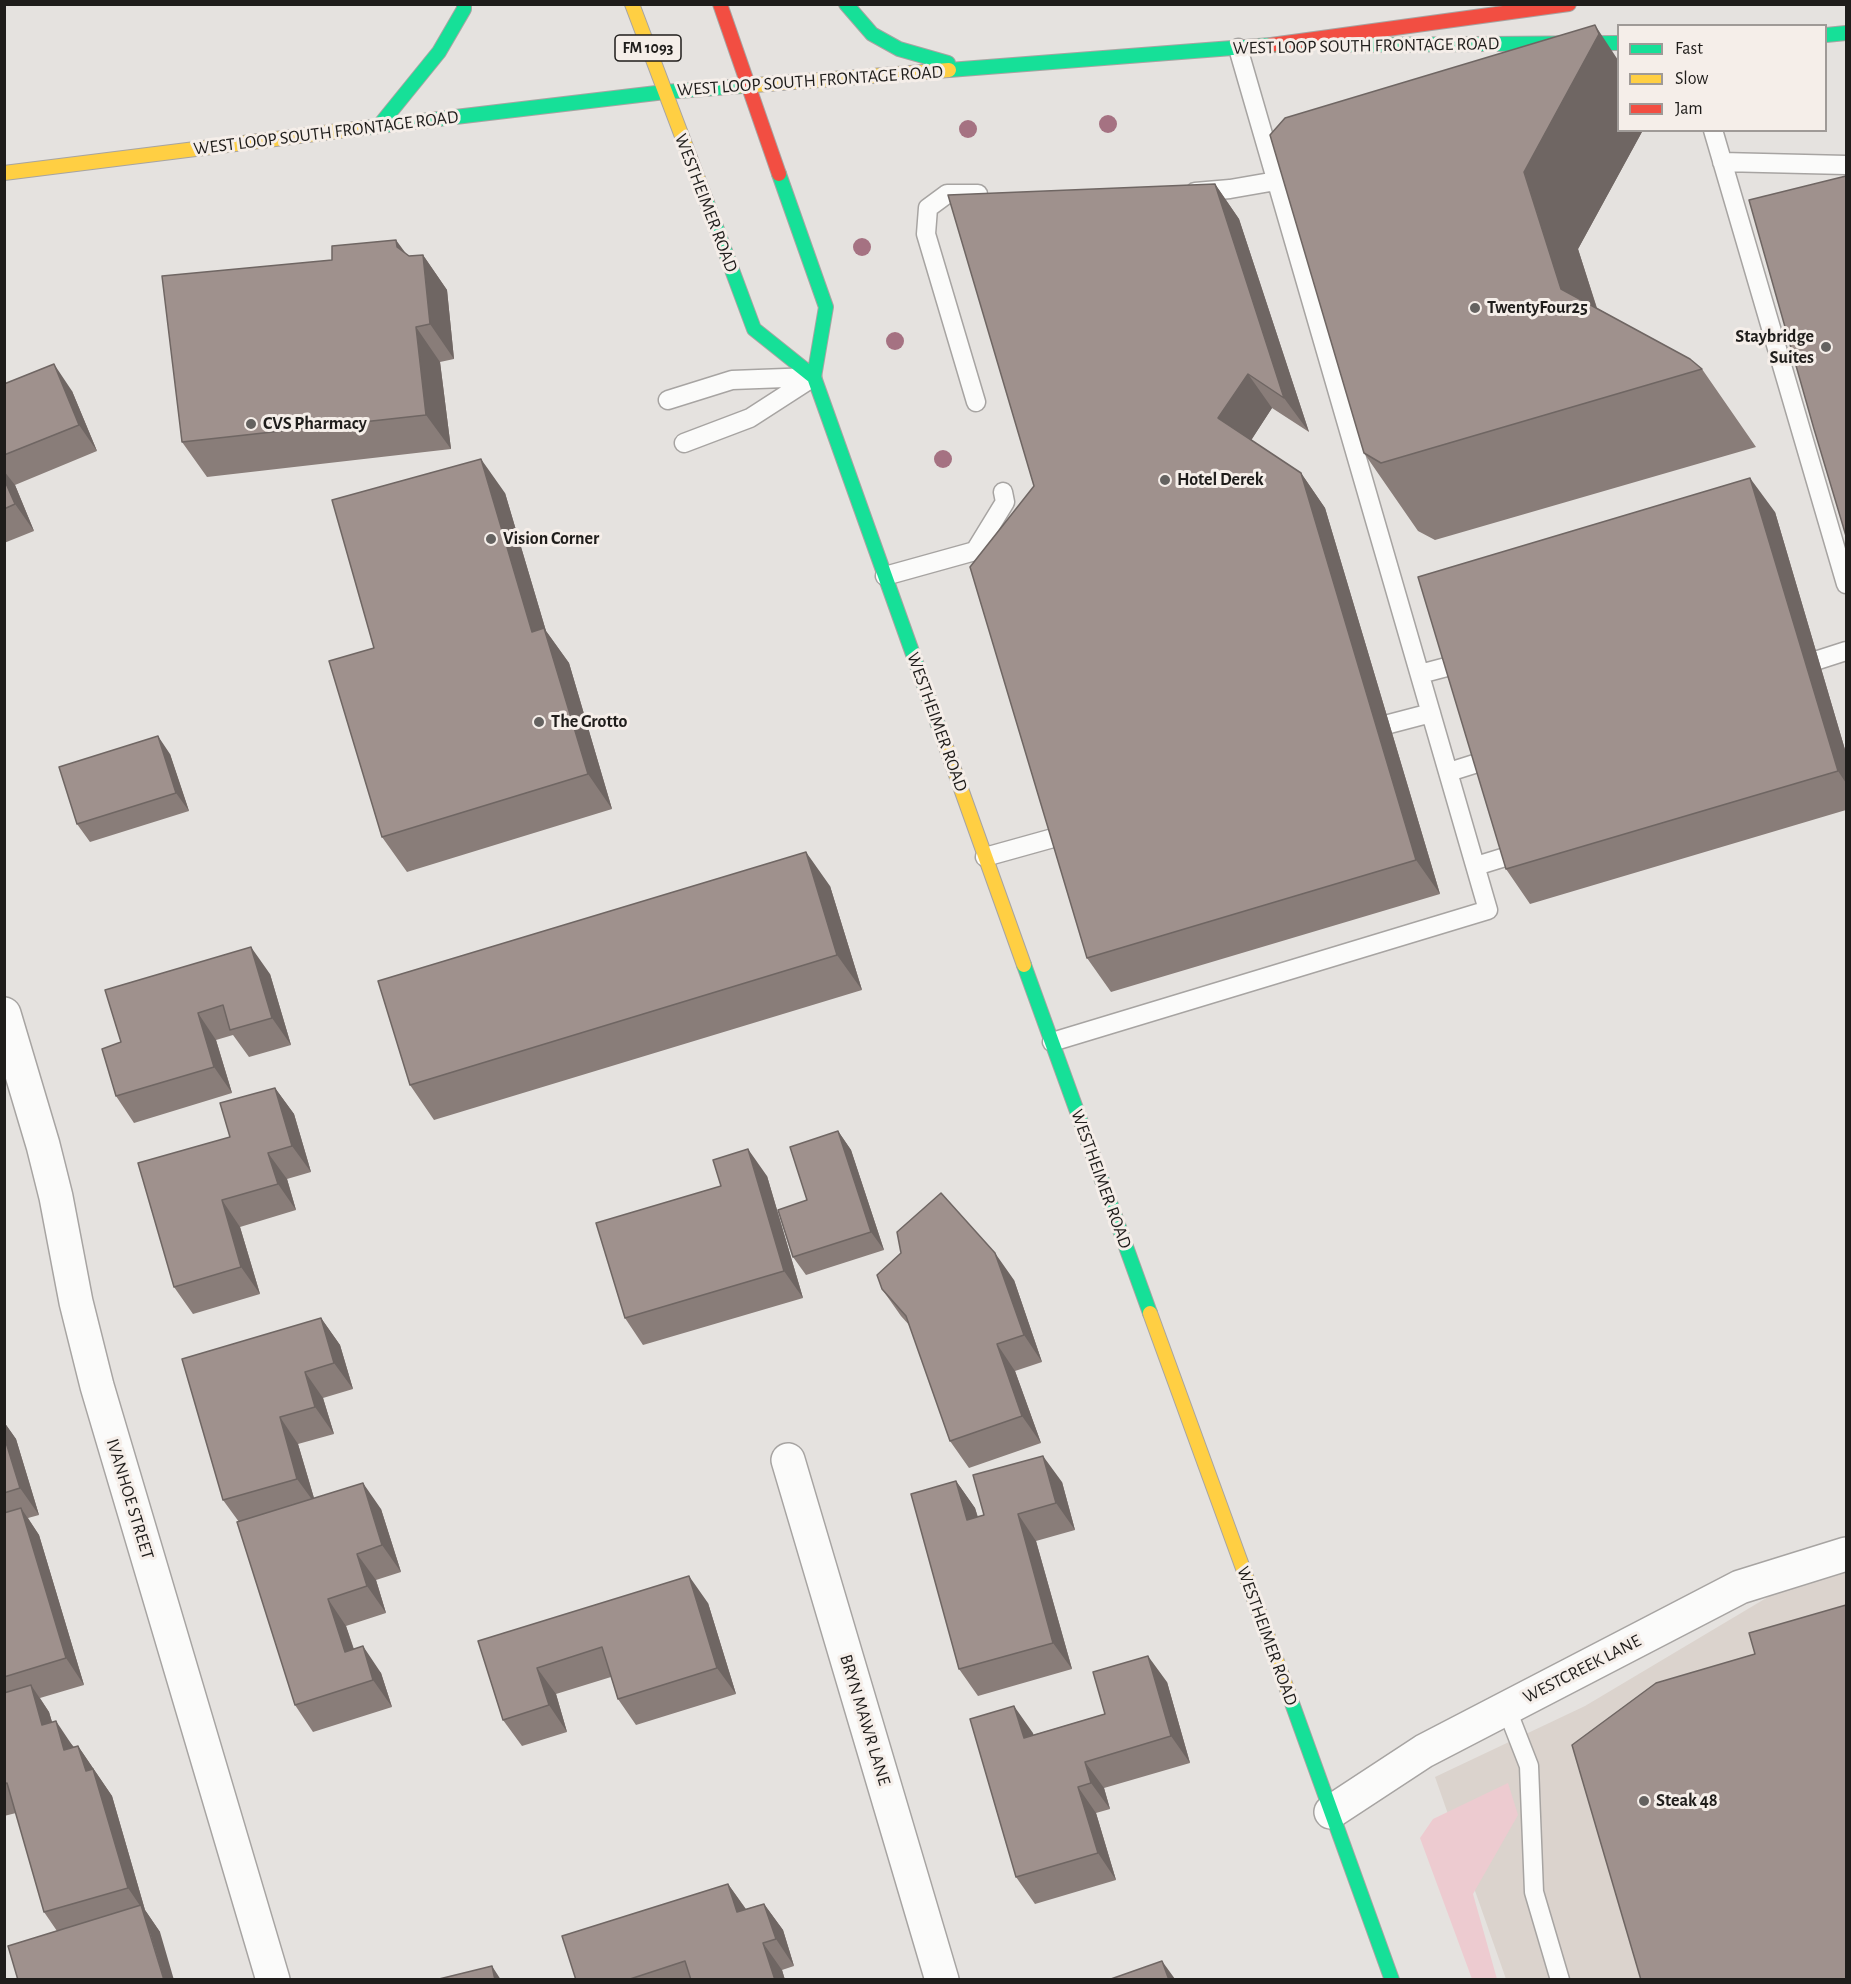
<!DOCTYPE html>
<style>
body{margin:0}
#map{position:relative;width:1851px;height:1984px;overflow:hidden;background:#e5e2df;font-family:"Alegreya Sans",sans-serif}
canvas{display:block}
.frame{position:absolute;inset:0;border:6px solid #1f1d1b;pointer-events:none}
.legend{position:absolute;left:1617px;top:24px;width:210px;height:108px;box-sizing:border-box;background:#f5eee9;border:2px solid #9f9a97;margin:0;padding:8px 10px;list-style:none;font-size:18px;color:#1f1d1b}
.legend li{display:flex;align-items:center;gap:12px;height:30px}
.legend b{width:30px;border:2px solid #9f9a97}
</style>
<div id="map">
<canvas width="1851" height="1984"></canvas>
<div class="frame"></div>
<ul class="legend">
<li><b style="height:8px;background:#16e098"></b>Fast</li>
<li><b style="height:8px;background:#ffcf43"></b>Slow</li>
<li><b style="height:8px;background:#f24e42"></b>Jam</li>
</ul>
</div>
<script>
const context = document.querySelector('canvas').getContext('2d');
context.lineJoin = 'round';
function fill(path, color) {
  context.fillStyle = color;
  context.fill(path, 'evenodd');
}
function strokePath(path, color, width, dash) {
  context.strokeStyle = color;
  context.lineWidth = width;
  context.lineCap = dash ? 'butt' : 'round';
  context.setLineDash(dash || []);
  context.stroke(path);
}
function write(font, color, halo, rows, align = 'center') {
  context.font = font + ' "Alegreya Sans",sans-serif';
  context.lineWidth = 6;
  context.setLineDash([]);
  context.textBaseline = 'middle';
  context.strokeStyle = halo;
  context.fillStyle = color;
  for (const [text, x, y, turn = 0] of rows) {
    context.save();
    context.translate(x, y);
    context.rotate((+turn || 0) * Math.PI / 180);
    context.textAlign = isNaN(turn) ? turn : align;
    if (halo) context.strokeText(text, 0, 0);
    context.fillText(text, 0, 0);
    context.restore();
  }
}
fill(new Path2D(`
 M1846,1572V1979H1506L1435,1777L1585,1706L1773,1594Z`), '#dbd3cd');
fill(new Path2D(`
 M1508,1783L1518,1815L1473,1894L1497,1979H1472L1420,1838L1433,1819Z`), '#edcbd0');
const lane = new Path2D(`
 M1713,130L1846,584
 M1722,162L1846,165
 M1195,192L1230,189L1276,181
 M668,400L732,380L812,377
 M976,402L926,234L928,208L947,194H978
 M684,443L750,418L812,378
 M885,576L975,551L1005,502L1003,492
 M1818,660L1846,651
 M1420,674L1458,664
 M1389,724L1431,713
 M1449,772L1487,760
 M985,857L1064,835
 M1476,866L1515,854
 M1052,1042L1488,910L1238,48
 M1506,1707L1529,1766L1534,1892L1560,1980`);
const street = new Path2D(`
 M4,1014L43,1145L56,1197L76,1302L97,1386L273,1980
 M788,1460L942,1980
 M1331,1812L1424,1751L1740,1587L1846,1554`);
const fast = new Path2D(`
 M846,4L872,34L899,49L948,63
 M1826,35L1846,33
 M1353,45L1618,43
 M949,70L1271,45H1298
 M379,126L439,52L464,9V4
 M363,128L665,92L742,86
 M779,174L826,307L814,377L945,744
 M706,200L754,329L814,377
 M1024,965L1150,1313
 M1288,1692L1392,1980`);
const slow = new Path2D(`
 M632,4L706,200
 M742,86L949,70
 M4,173L363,128
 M945,744L1024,965
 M1150,1313L1288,1692`);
const jam = new Path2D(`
 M720,4L779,174
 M1271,45L1569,4`);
strokePath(lane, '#a7a4a2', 21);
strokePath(street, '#a7a4a2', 36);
strokePath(fast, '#a7a4a2', 16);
strokePath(slow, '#a7a4a2', 16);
strokePath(jam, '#a7a4a2', 16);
strokePath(lane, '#fbfbfa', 18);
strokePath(street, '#fbfbfa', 33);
strokePath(fast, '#16e098', 14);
strokePath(slow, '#ffcf43', 14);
strokePath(jam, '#f24e42', 14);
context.fillStyle = '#a57282';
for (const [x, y] of [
 [1108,124],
 [968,129],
 [862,247],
 [895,341],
 [943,459]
]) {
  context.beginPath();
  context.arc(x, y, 9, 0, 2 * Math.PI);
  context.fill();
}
fill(new Path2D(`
 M1618,130H1643L1578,249L1597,308L1702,369L1756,447L1435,540L1418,531L1364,453Z
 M1215,184L1239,219L1309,432L1272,408L1251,440L1301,473L1325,508L1440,894L1111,992L1087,958L1034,486Z
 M406,254L409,256L423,255L447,290L454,359L440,362L451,449L207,477L182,442Z
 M4,384L72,391L97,451L15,485L34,531L4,543Z
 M505,493L546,631L569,663L612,809L407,872L382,837L374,648Z
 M1775,512L1846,753V810L1530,904L1506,869Z
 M170,754L189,811L90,842L77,824Z
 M830,886L862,990L434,1120L410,1085Z
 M270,974L291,1045L249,1057L233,1035L216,1040L232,1093L134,1123L116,1096L121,1042Z
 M275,1088L294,1114L311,1172L287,1179L296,1210L240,1227L260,1294L193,1314L174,1287Z
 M838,1131L851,1150L884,1250L806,1275L793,1257L807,1200Z
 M767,1176L803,1298L643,1345L625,1318Z
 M1014,1280L1042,1362L1015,1371L1041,1443L969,1468L950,1441L910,1326L901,1316L882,1289Z
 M321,1318L340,1345L353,1389L323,1398L334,1434L298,1444L314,1498L381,1509L401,1572L376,1580L386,1613L346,1626L354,1649L381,1673L392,1707L313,1732L295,1705L239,1522L223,1500Z
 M4,1422L16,1439L39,1515L28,1518L39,1535L84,1685L40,1698L49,1712L52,1722L74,1747L78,1746L112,1796L145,1910L160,1932L57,1931L44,1912L16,1813L4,1816Z
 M956,1481L975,1508L978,1517L984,1515L1062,1482L1075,1530L1036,1541L1072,1669L978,1696L959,1669Z
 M708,1603L736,1694L636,1725L618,1699L611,1677L556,1694L567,1732L522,1746L503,1720L478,1641Z
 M1167,1682L1190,1763L1104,1788L1110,1809L1096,1813L1116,1880L1035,1904L1016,1877L1033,1733V1735L1105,1714Z
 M728,1884L746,1909L764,1904L783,1930L794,1966L782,1970L785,1980H576Z`), '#897d79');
fill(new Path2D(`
 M1595,25L1618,60V130H1643L1578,249L1615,366L1561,289L1524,172Z
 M1215,184L1239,219L1309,432L1284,398Z
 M396,240L421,274L397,247Z
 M423,255L447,290L454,359L430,324Z
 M416,327L440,362L451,449L426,415Z
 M54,364L72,391L97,451L79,425Z
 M1248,374L1272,408L1243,453L1218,418Z
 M481,459L505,493L546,631L569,663L612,809L588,774L532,632Z
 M4,471L15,485L34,531L15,504L4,479Z
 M1301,473L1325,508L1440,894L1416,860Z
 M1750,478L1775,512L1846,753V783L1838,771Z
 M158,736L170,754L189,811L176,793Z
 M806,852L830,886L862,990L837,955Z
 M251,947L270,974L291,1045L272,1018Z
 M198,1013L216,1040L232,1093L214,1067Z
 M275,1088L294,1114L311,1172L292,1146Z
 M838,1131L851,1150L884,1250L871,1232Z
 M748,1149L767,1176L803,1298L784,1271Z
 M268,1153L287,1179L296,1210L278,1184Z
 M222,1200L240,1227L260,1294L241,1267Z
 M995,1253L1014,1280L1042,1362L1024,1335Z
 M321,1318L340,1345L353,1389L334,1363Z
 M997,1344L1015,1371L1041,1443L1022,1416Z
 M305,1372L323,1398L334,1434L315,1407Z
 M280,1417L298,1444L316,1505L297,1479Z
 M4,1422L16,1439L39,1515L20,1488L4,1436Z
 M1043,1456L1062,1482L1075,1530L1056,1503Z
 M956,1481L975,1508L986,1547L967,1520Z
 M363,1483L381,1509L401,1572L382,1545Z
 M21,1508L39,1535L84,1685L66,1658Z
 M1018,1514L1036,1541L1072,1669L1053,1643Z
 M357,1554L376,1580L386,1613L367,1586Z
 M689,1576L708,1603L736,1694L717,1668Z
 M328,1599L346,1626L363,1678L345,1652Z
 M363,1646L381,1673L392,1707L373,1680Z
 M1148,1656L1167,1682L1190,1763L1171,1736Z
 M537,1668L556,1694L567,1732L549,1705Z
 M31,1685L49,1712L61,1752L42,1725Z
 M1014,1706L1033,1733L1042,1764L1024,1738Z
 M56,1721L74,1748L64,1750Z
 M78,1746L112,1796L145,1910L160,1932L174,1980H164L143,1910L128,1888L86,1771Z
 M1085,1762L1104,1788L1110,1809L1091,1783Z
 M1078,1787L1096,1813L1116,1880L1098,1853Z
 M728,1884L747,1911L737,1912Z
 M764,1904L783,1930L794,1966L776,1939Z
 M763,1943L782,1970L785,1980H775Z
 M1162,1961L1175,1979V1980H1169Z
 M492,1966L501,1980H495Z`), '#6f6663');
const building = new Path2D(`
 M1595,25L1599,34L1524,172L1561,289L1690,359L1702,369L1381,463L1364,453L1270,135L1285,118Z
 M1846,176V536L1814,429L1749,200Z
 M1215,184L1284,398L1248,374L1218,418L1301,473L1416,860L1087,958L970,567L1034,486L948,195Z
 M396,240L397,247L409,256L423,255L430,324L416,327L426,415L182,442L162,276L332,260V246Z
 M54,364L79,425L4,455V384Z
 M481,459L532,632L544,628L588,774L382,837L329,661L374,648L332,500Z
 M1750,478L1838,771L1506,869L1418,577Z
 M4,479L15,504L4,509Z
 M158,736L176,793L77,824L59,767Z
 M806,852L837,955L410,1085L378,981Z
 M251,947L272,1018L230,1030L223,1005L198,1013L214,1067L116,1096L102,1049L121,1042L105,990Z
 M275,1088L292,1146L268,1153L278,1184L222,1200L241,1267L174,1287L138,1163L230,1137L220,1103Z
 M838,1131L871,1232L793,1257L778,1210L807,1200L790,1147Z
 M748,1149L784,1271L625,1318L596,1223L721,1186L713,1160Z
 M941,1193L995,1253L1024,1335L997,1344L1022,1416L950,1441L906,1316L882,1289L877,1275L901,1253L897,1232Z
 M321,1318L334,1363L305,1372L315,1407L280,1417L297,1479L223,1500L182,1359Z
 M4,1436L20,1488L4,1493Z
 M1043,1456L1056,1503L1018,1514L1053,1643L959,1669L911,1494L956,1481L967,1520L984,1515L973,1475Z
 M363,1483L382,1545L357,1554L367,1586L328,1599L345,1652L363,1646L373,1680L295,1705L237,1522Z
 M21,1508L66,1658L4,1677V1513Z
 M689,1576L717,1668L618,1699L602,1647L537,1668L549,1705L503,1720L478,1641Z
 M1846,1605V1980H1641L1572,1745L1656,1683L1755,1654L1749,1633Z
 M1148,1656L1171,1736L1085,1762L1091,1783L1078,1787L1098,1853L1016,1877L970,1719L1014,1706L1024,1738L1105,1714L1093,1672Z
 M31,1685L42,1725L56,1721L64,1750L78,1746L86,1771L93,1769L128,1888L44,1912L7,1783L4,1784V1693Z
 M728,1884L737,1912L764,1904L776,1939L763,1943L775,1980H691L685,1961L627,1980H576L562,1936Z
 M141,1905L164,1980H18L8,1946Z
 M1162,1961L1169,1980H1108Z
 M492,1966L495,1980H435Z`);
fill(building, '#9f918d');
strokePath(building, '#6f6663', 1.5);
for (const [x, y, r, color] of [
 [1475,308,6,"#646260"],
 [1826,347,6,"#646260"],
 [251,424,6,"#646260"],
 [1165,480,6,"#646260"],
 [491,539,6,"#646260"],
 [539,722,6,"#646260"],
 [1644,1801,6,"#646260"]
]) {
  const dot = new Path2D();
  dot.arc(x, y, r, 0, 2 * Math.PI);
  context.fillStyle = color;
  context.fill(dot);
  strokePath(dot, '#f5eee9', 2);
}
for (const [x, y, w] of [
 [648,48,66]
]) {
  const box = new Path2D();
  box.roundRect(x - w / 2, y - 13, w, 26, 4.5);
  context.fillStyle = '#f5eee9';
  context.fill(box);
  strokePath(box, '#1f1d1b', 1.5);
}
write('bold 16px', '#1f1d1b', null, [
 ["FM 1093",648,48]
]);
write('18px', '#1f1d1b', '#f5eee9', [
 ["WEST LOOP SOUTH FRONTAGE ROAD",1366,46,-1],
 ["WEST LOOP SOUTH FRONTAGE ROAD",810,81,-4],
 ["WEST LOOP SOUTH FRONTAGE ROAD",326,133,-7],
 ["WESTHEIMER ROAD",706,203,69],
 ["WESTHEIMER ROAD",937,722,70],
 ["WESTHEIMER ROAD",1101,1179,70],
 ["IVANHOE STREET",130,1499,73],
 ["WESTHEIMER ROAD",1267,1636,70],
 ["WESTCREEK LANE",1582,1669,-27],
 ["BRYN MAWR LANE",865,1720,73]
]);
write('bold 18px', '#1f1d1b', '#f5eee9', [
 ["TwentyFour25",1487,308],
 ["Staybridge",1814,337,"right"],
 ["Suites",1814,358,"right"],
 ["CVS Pharmacy",263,424],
 ["Hotel Derek",1177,480],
 ["Vision Corner",503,539],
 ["The Grotto",551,722],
 ["Steak 48",1656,1801]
], 'left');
</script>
